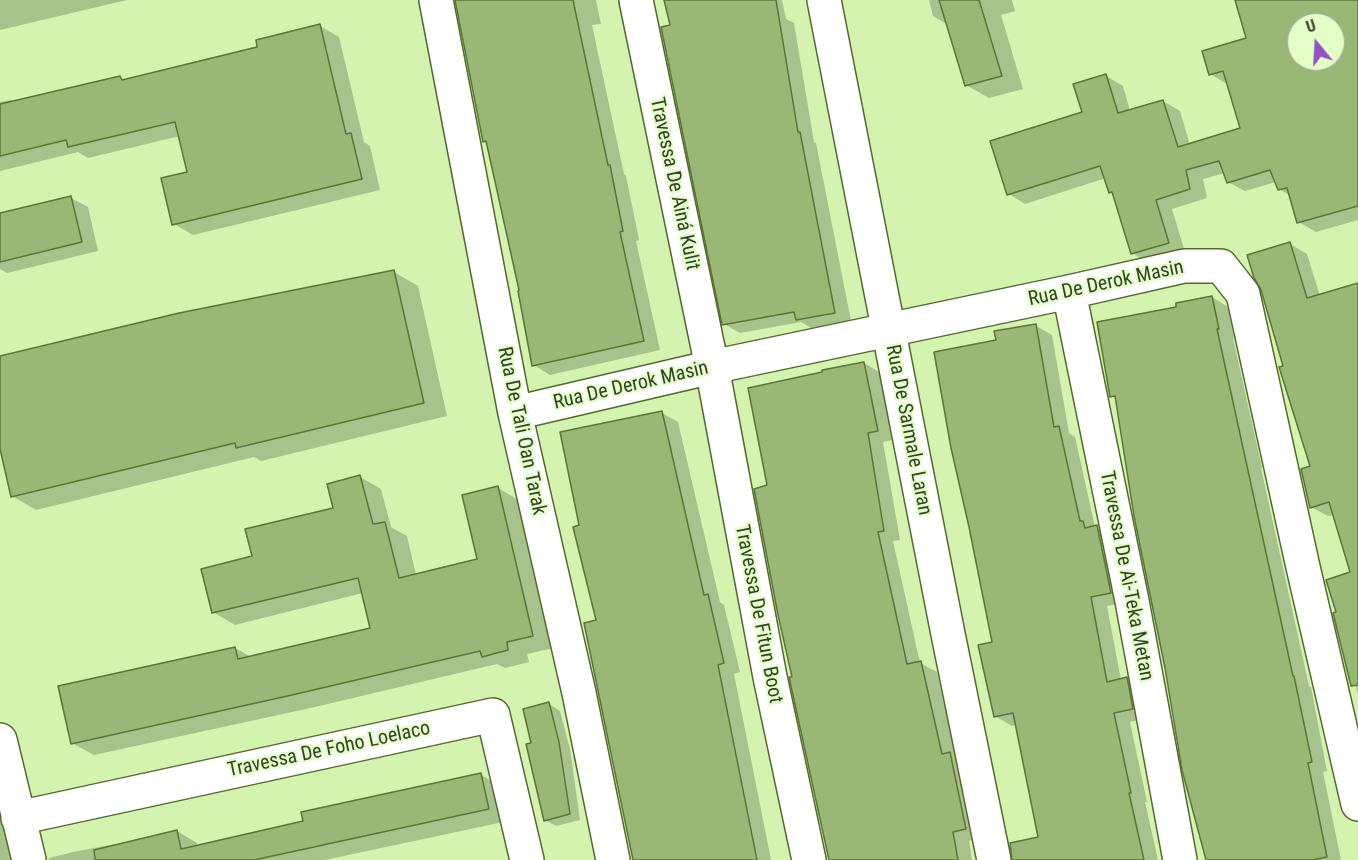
<!DOCTYPE html>
<meta charset="utf-8">
<style>
body{margin:0}
#map{position:relative;width:1358px;height:860px;overflow:hidden;background:#d3f3af;font-family:"Roboto Condensed",sans-serif}
canvas{display:block}
.north{position:absolute;left:1286px;top:12px;width:60px;height:60px;box-sizing:border-box;background:#e4fec7;border:2px solid #9eb287;border-radius:50%;rotate:342deg;font-size:16px;font-weight:700;line-height:24px;text-align:center;color:#354126}
.north::after{content:'';display:block;margin:auto;width:21px;height:27px;background:#9451c5;clip-path:polygon(50% 0,100% 100%,50% 72%,0 100%)}
</style>
<div id="map">
<canvas width="1358" height="860"></canvas>
<div class="north">U</div>
</div>
<script>
const context = document.querySelector('canvas').getContext('2d');
context.lineJoin = 'round';
function fill(path, color) {
  context.fillStyle = color;
  context.fill(path, 'evenodd');
}
function strokePath(path, color, width, dash) {
  context.strokeStyle = color;
  context.lineWidth = width;
  context.lineCap = dash ? 'butt' : 'round';
  context.setLineDash(dash || []);
  context.stroke(path);
}
function write(font, color, halo, rows, align = 'center') {
  context.font = font + ' "Roboto Condensed",sans-serif';
  context.lineWidth = 4.5;
  context.setLineDash([]);
  context.textBaseline = 'middle';
  context.strokeStyle = halo;
  context.fillStyle = color;
  for (const [text, x, y, turn = 0] of rows) {
    context.save();
    context.translate(x, y);
    context.rotate((+turn || 0) * Math.PI / 180);
    context.textAlign = isNaN(turn) ? turn : align;
    if (halo) context.strokeText(text, 0, 0);
    context.fillText(text, 0, 0);
    context.restore();
  }
}
fill(new Path2D(`
 M0,0H127L0,30Z
 M457,0H596L601,24L592,25L624,174L626,176L639,240L636,241L660,350L550,375L534,365L488,143L484,141Z
 M665,0H782L786,19L794,23L814,142L816,143L851,321L813,329L801,322L740,333L724,324Z
 M929,0H1012L1015,11L1001,15L1023,89L989,98L966,85L948,25L933,16Z
 M1237,0H1358V220L1316,232L1299,222L1291,196L1279,189L1276,182L1245,191L1228,182L1225,173L1203,179L1207,198L1172,209L1185,252L1149,263L1132,253L1115,194L1110,192L1106,178L1025,204L1009,194L1084,113L1106,76L1123,86L1130,111L1163,101L1180,111L1190,145L1242,129L1227,84L1210,74L1248,39ZM1298,24H1334V60H1298Z
 M320,26L339,37L364,142L370,146L380,190L193,235L174,224L189,173L180,136L88,158L78,152L0,171V102L11,100L16,102L120,77L126,81L259,48Z
 M71,198L88,207L98,251L7,273L0,269V214Z
 M1290,244L1307,254L1320,296L1358,285V694L1345,650L1338,613L1352,573L1334,515L1328,516L1311,507L1312,467L1285,367Z
 M394,272L418,286L447,416L261,461L254,457L36,510L12,496L0,435V357Z
 M1212,297L1228,307L1234,338H1233L1262,468H1261L1309,686L1311,687L1327,771L1323,772L1341,860H1207L1188,786L1135,516L1116,398L1112,396L1178,308Z
 M1036,326L1052,335L1069,433L1075,437L1095,527L1114,536L1127,602L1107,606L1121,680L1127,678L1143,688L1149,718L1130,722L1147,802H1145L1158,860H1023L1040,838L1017,725L1012,726L995,716L994,643L998,341Z
 M864,363L881,373L893,440L883,442L900,540L893,541L920,663L937,672L956,758L982,838L969,841L972,860H831L769,486Z
 M662,413L678,422L720,602L724,605L740,672L734,674L771,860H635L581,527Z
 M360,477L381,489L391,527L407,536L416,575L479,560L498,488L520,501L554,648L527,654L529,662L505,668L497,664L315,707L94,755L72,743L235,648L251,657L372,629L363,593L235,625L213,612L254,557L335,509Z
 M549,704L560,711L570,749L580,820L556,826L545,820L533,744Z
 M481,775L501,786L508,821L325,860H49V858L73,852L115,844L118,846L177,831L197,843L198,846L305,822Z
 M0,812L13,820L22,860H0Z`), '#0003');
const building = new Path2D(`
 M455,0H573L608,165H610L623,231L620,232L644,341L532,366L518,291L519,290L486,141L483,142Z
 M664,0H776L798,132H800L835,313L796,320L794,312L722,325L661,27L670,25Z
 M939,0H979L1002,76L965,86Z
 M1235,0H1358V206L1297,223L1287,188L1278,190L1270,170L1227,183L1219,161L1186,170L1190,189L1156,200L1169,243L1131,254L1112,192L1109,193L1100,166L1007,195L990,141L1082,112L1073,84L1106,74L1118,113L1163,100L1178,147L1240,128L1223,71L1209,75L1202,51L1246,38ZM1298,24H1334V60H1298Z
 M320,24L346,134L351,133L362,179L172,225L161,178L187,172L175,122L68,147L66,140L0,156V104L120,76L122,80L257,47L256,40Z
 M71,196L82,242L0,262V213Z
 M1290,242L1307,298L1358,283V685L1351,686L1333,613L1336,612L1326,580L1350,572L1329,502L1310,508L1301,469L1310,466L1279,367L1283,366L1261,290L1254,278L1247,255Z
 M394,270L424,403L236,448L235,443L11,497L0,449V356L179,313Z
 M1212,296L1219,329H1217L1293,676H1294L1312,762L1308,763L1327,857L1312,860H1206L1182,770L1165,668L1134,516L1115,396L1110,397L1097,322L1176,307V303Z
 M1036,324L1054,427L1059,426L1080,521H1083L1085,528L1097,525L1111,593L1091,597L1107,682L1127,677L1133,709L1114,713L1131,793H1129L1144,860H1012L1010,843L1038,837L1013,713L994,717L978,645L992,642L969,527L951,448L934,352L996,340L994,331Z
 M864,362L878,431L868,433L884,531L878,532L907,664L921,661L942,754L950,752L966,829L953,832L958,860H829L789,677H792L778,615L754,489L767,485L748,388L822,372V370Z
 M662,411L704,595L708,594L724,663L718,665L757,860H633L584,623L596,620L573,527L579,525L560,432Z
 M360,475L373,524L385,522L399,578L477,559L462,495L498,486L533,636L507,642L508,650L482,657L480,651L292,695L71,744L58,686L235,647L238,659L370,628L358,578L212,613L201,569L252,556L245,529L333,508L327,484Z
 M549,702L559,742L570,814L544,821L526,744L531,743L523,709Z
 M481,773L489,809L254,860H95L94,850L177,830L181,849L303,821L301,812Z`);
fill(building, '#99b775');
strokePath(building, '#5b7637', 1.5);
const minor = new Path2D(`
 M436,0L515,413L579,693L613,860
 M636,0L712,367L770,677L809,860
 M824,0L948,634L994,860
 M1069,292L1132,601L1180,860
 M515,413L712,367L1069,292L1184,266H1221L1243,294L1303,567L1358,804
 M0,740L29,860
 M18,818L493,715L527,860`);
strokePath(minor, '#516b2c', 36);
strokePath(minor, '#fff', 33);
write('20px', '#354126', '#e4fec7', [
 ["Travessa De Ainá Kulit",674,184,78],
 ["Rua De Derok Masin",1106,284,-12],
 ["Rua De Derok Masin",631,386,-13],
 ["Rua De Sarmale Laran",908,430,79],
 ["Rua De Tali Oan Tarak",521,431,78],
 ["Travessa De Ai-Teka Metan",1126,576,79],
 ["Travessa De Fitun Boot",758,614,79],
 ["Travessa De Foho Loelaco",329,750,-12]
]);
</script>
